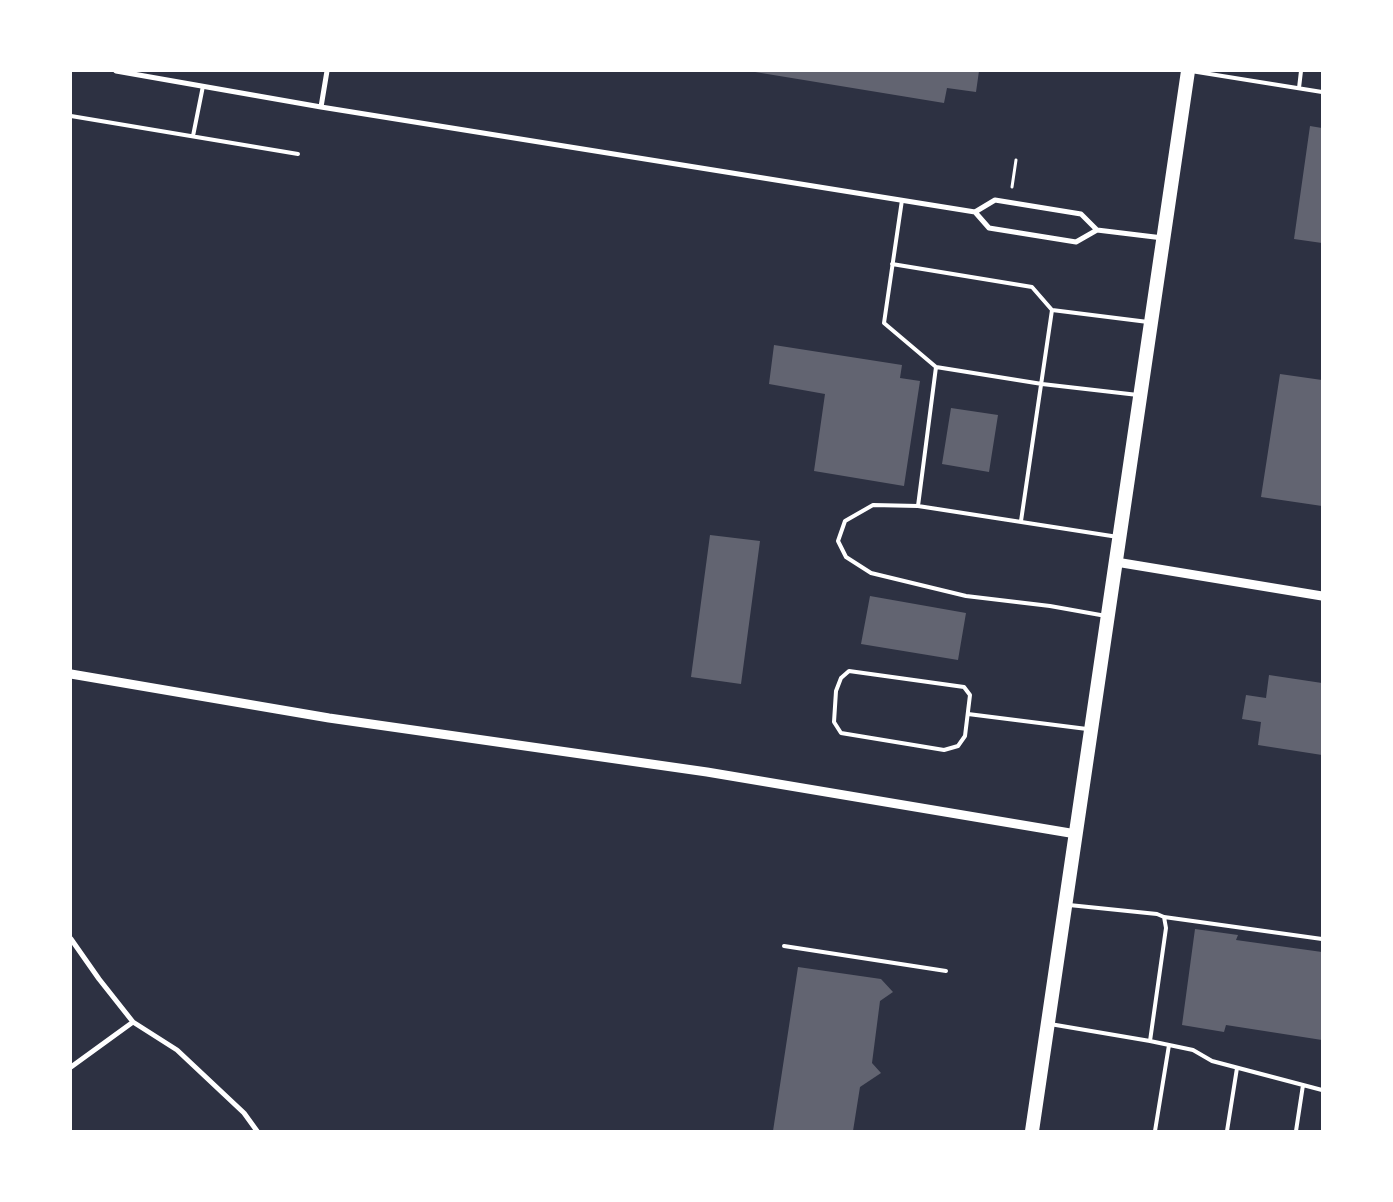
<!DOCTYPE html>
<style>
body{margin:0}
#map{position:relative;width:1393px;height:1202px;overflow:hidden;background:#2d3142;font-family:"Roboto Condensed",sans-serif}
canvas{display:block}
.frame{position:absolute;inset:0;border:72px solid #fff;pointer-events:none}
</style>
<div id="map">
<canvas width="1393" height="1202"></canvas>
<div class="frame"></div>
</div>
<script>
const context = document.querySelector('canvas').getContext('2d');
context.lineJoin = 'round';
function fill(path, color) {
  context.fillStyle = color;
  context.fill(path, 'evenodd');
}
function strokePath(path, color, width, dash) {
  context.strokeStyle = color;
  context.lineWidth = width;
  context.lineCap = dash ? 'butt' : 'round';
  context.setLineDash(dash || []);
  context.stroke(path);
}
fill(new Path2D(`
 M749,71H979L976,92L947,88L944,103Z
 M1310,126L1322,128V243L1294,239Z
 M774,345L902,365L900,378L920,381L904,486L814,471L825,394L769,384Z
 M1280,374L1322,380V506L1261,497Z
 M951,408L998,415L989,472L942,464Z
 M710,535L760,541L741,684L691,677Z
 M870,596L966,613L958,660L861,644Z
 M1269,675L1322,683V755L1258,745L1261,722L1242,719L1246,695L1266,698Z
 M1195,929L1238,935L1236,940L1322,952V1040L1226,1025L1224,1032L1182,1025Z
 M798,967L881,979L893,992L880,1001L872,1063L881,1073L860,1087L853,1131H773Z`), '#626471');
strokePath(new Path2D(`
 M1012,187L1016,160`), '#fff', 3);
strokePath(new Path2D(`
 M1191,71L1322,92
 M1299,88L1301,71
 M71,116L298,154
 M193,136L203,86
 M902,200L884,323L936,367
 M892,264L1032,287L1052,310
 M918,506L873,505L845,521L838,541L846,557L871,573L966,596L1050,606L1106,616
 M1021,521L1052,310L1148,322
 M1118,537L918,506L936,367L1042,384L1138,395
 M849,671L964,687L970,695L965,736L958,746L944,750L841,733L834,722L836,691L841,678Z
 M968,714L1087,729
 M1069,905L1157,914L1164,917L1322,939
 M784,946L946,971
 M1050,1024L1150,1041L1193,1050L1212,1061L1322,1090
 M1150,1041L1166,928L1164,917
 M1155,1131L1169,1045
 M1227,1131L1237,1068
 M1296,1131L1303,1085`), '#fff', 4);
strokePath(new Path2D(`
 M116,71L321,107L975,212L995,200L1081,214L1097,230L1163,238
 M321,107L327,71
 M975,212L989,228L1076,242L1097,230
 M71,939L99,979L133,1022L177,1050L244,1113L257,1131
 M71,1067L133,1022`), '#fff', 5);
strokePath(new Path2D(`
 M1116,562L1322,596
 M71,674L329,718L707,772L1076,834`), '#fff', 9);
strokePath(new Path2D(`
 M1032,1131L1188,71`), '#fff', 14);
</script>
